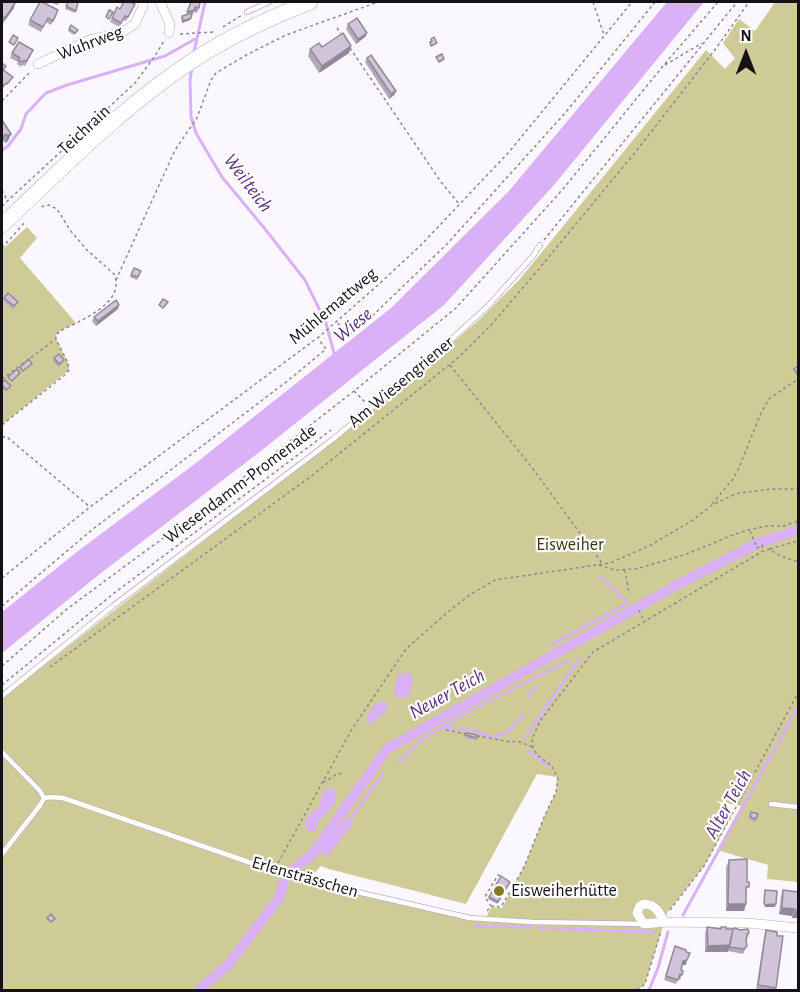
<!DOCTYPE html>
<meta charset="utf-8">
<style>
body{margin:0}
#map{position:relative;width:800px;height:992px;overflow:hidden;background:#fbf7ff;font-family:"Alegreya Sans",sans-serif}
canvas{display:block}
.frame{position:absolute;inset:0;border:3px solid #141117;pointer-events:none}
.north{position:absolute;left:716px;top:24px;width:60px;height:60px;-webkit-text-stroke:4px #fff;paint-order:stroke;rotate:0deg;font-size:16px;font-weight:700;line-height:24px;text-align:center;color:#141117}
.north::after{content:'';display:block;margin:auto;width:21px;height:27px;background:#141117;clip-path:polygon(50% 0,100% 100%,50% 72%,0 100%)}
</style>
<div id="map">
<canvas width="800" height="992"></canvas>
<div class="frame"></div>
<div class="north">N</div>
</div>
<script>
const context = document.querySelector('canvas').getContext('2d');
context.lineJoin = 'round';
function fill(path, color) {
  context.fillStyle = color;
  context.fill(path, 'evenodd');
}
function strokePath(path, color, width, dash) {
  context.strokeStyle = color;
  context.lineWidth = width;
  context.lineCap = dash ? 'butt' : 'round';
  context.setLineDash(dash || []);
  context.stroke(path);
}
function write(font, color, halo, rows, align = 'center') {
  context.font = font + ' "Alegreya Sans",sans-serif';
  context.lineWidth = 4.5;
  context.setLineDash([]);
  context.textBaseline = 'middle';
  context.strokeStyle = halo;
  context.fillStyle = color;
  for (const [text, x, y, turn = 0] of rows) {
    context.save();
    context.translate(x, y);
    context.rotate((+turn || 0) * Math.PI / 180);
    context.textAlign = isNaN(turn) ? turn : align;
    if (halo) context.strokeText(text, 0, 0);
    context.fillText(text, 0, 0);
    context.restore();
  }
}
fill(new Path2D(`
 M775,2H798V882L767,879L768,865L717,850L741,806L716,801L733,813L704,866L667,913L645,984L637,990H2V697L32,675L103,619L367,415L425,367L482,317L519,280L551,241L706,50L725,69L735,58L723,43L739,19L755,31ZM537,774L557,777L556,792L545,815L524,867L502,908L491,907L487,916H471L309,879L321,866L329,869L466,904Z
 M27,227L37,238L20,258L76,323L60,331L56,335V339L68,363L69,370L2,425V250Z`), '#cecb96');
fill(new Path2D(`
 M667,2H704L554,185L444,305L257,454L101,573L2,653V612L78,551L192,466L391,308L508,192Z
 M410,673L413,682L409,696L403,698H397L394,690L398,675Z
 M382,701L387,703L388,708L384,713L370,725L366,721C369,711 372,706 382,701Z
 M330,788L336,791C339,805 326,812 319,822C318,824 316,830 315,832H309L304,824L308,815L316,810L319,806L322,795L325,789Z
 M346,818L353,824L327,857L319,851Z`), '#dab1f6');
strokePath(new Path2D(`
 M194,52L205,2
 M192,68L190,79L191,117L196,133L222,177L265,229L305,280L326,323L335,357
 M2,150L8,146L21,129L26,114L46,93L67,85L165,56L195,39
 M601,577L628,603
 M551,645L594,621L628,603
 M529,696L536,687
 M443,727L476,731L492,737L505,734L524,715
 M524,739L580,658
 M528,751L548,765
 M399,762L422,739L477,707L568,661
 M349,821L383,774
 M314,853L319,851
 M683,915L798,707
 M476,926L530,927
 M539,928L654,932
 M649,990L658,968L668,932`), '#dab1f6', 3);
strokePath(new Path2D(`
 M199,990L228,965L280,897L284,880L292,870L312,855L387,749L677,585L758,543L798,530`), '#dab1f6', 10);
const service = new Path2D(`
 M247,12L269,2
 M2,696L113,606L332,440L432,357L488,306L533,256L540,245
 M2,752L40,791L44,798
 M44,798L51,797L63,798L292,877L470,918L532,922L644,924
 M771,804L798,807
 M2,854L41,804L44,798`);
const minor = new Path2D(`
 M160,2L170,24L169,33
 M38,64L89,40L121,33L135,24L143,6V2
 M664,922C660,913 655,904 644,904L640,906L637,913L644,924L664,922L748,923L798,928`);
const primary = new Path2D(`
 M2,225C64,167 127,102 200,56C234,34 272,17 310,2`);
strokePath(service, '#baafc2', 6);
strokePath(minor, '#baafc2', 10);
strokePath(primary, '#baafc2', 16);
strokePath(new Path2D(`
 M593,2L604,35
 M223,27L242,15
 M337,28L341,34
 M180,34L214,32
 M350,48L441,182L459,204
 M665,65L702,43
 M2,101L30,72
 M2,190L7,200
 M2,206L135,83L155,56L164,41
 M544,240L737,2
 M2,248L26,221
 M116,280L175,150L197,118L211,80L216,73L248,54L286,35L378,2
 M338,323L348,336L367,321L447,244L566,112L655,2
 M450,365L533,469L602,563
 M2,379L56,339
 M354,391L365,402
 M2,425L66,374L69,370L68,363L56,339V335L60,331C79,321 127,303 114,274L87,250L70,230L57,209L49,205L40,207
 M2,437H7L90,507
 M712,504L733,479L738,470L761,413L769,399L798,379
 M750,531L757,548L762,545L763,550
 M770,549L798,541
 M599,565L614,570L636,569L687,554L730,536L748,530L767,526H784L798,521
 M625,570L629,594
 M2,578L90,507L320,336L378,285L421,245L509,152L632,2
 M2,606L93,529L290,379L326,349L318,339
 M639,610L644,621
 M2,666L67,609L212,502L354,391L456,308L563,189L663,66L718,2
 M50,667L314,474L459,357L491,325L538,270L637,150L714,51L749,2
 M2,685L113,594L331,430
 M446,730L466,734
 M477,736L511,742L517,741L533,747
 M323,782L328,780L338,773L341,774
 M278,863L352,729L406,649L449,611L471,594L495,580L610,563L651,545L693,520L712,505L731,496L739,493L772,489H798
 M514,885L524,867L545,815L556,792L558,779L552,766L537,755L533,748L532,739L540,721L593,652L763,551L770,549L776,554L798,562
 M491,906L501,907L514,885L510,882
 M670,910L704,866L798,693
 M487,911L491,906L485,897L498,875L501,876
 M637,990L645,984L661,931`), '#8d8a91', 1.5, [3, 3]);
strokePath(service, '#fff', 4.5);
strokePath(minor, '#fff', 9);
strokePath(primary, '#fff', 15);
fill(new Path2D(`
 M52,2H60L58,5L51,3Z
 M68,2H78L75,13L65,9Z
 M120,2H135V3L131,2L133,9L126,21L123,20L120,27L110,22L112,18L120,9L123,4L120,3Z
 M191,2L199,8L197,13L194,12L192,15L190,20L182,23L181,18L182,16L186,15Z
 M2,3L14,8L3,23L2,22Z
 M57,15L51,25L46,22L41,32L28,25L30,20Z
 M348,24L367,33L365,37L356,44L346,29Z
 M69,29L77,32L74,35L68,31Z
 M351,46L349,53L319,73L308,56L310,49L322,47Z
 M12,53L31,55L25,66L22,65L21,67L17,64L18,62L10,58Z
 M367,58L396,91L394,95L389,99L365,62Z
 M2,120L11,134L8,141L5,143L3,141Z
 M134,268L141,271L137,280L130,277Z
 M4,298L17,304L13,309L3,300Z
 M118,309L96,326L92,321L94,317Z
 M54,358L63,363L58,367L53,361Z
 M466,733L477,738L476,740L465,738Z
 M751,812L758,814L755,822L749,819Z
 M729,860L747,882L744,911H726V867Z
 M510,882L497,904L488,899L489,897Z
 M783,890L798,918H792V916L779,914L781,896Z
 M707,927L720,929L721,927L749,933L746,941L747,946L743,954L728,951L705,952V934Z
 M766,930L776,988L775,990H756L764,937Z
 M675,946L686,952V965H682L681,970L683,971L680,980L678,979L676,984L664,980Z`), '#b2a9ba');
fill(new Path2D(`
 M15,3L14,8L3,23L5,18Z
 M191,18L190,20L182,23L183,21Z
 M367,33L365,37L356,44L358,39Z
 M351,46L349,53L319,73L322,66Z
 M396,91L394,95L389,99L391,94Z
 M6,134L3,141L2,142V137Z
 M11,134L8,141L5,143L7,136Z
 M119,305L118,309L96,326L98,321Z
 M728,904H746L744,911H726Z
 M776,904L775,907H765V905Z
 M782,908L795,909L792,916L779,914Z
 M795,911H798V918H792Z
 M730,945L728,952H705L708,946Z
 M687,960L686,965H681L683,961Z`), '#918997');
const building = new Path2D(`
 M2,2H13L15,3L5,18L2,16Z
 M40,2H42L58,10L53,21L48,18L43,27L30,20Z
 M68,2H78L76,11L66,6Z
 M124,2H130L135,4L128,17L125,16L121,23L112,18L117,7L120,9Z
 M191,2H200L199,8L195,7V10L187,12Z
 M109,10L113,12L109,19L106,17Z
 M192,13L191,18L183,21L182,16Z
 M357,18L367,33L358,39L348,24Z
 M71,25L78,30L75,33L69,29Z
 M343,33L351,46L322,66L310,49L319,43L322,47Z
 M13,35L18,38L14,45L9,42Z
 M434,37L437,43L431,46L430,42L432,41L431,39Z
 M19,42L33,50L26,62L24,60L22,62L18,60L20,58L12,53Z
 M442,54L444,59L439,62L436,57Z
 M371,55L396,91L391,94L367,58Z
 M2,63L6,66L3,70L2,69Z
 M2,69L13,77L7,84L6,83L2,88Z
 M2,120L11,134L7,136L6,134L2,137Z
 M134,268L141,271L138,277L131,275Z
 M8,293L18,302L14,306L4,298Z
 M163,299L168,302L163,308L159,305Z
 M116,300L119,305L98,321L94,317Z
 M59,354L64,360L59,364L54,358Z
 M29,359L32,364L23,371L20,367Z
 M798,366V373L797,374L794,369Z
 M17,369L20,373L12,381L8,377Z
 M5,380L11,386L6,390L2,385V383Z
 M466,733L477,735V738L465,735Z
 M751,812L758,814L756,819L750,817Z
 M747,859V882H749V887H746V904H728L729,860Z
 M501,876L510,882L498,902L489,897Z
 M765,890L777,891L776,904L765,905L764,903Z
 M783,890L798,892V911H795V909L782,908Z
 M51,914L55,919L51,922L47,918Z
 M707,927L721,929V927H726V929H733L730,945L708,946Z
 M735,928L740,930L748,929L749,933L747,934L746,941L747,946L744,949L729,947L733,929Z
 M766,930L777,932V936H783L776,988L758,985Z
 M675,946L686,950V952L690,953L687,960L683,961L681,970L683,971L682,975L680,974L678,980L666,976Z`);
fill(building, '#cfc4d8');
strokePath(building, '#918997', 1.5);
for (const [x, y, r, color] of [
 [499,891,6,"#807b21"]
]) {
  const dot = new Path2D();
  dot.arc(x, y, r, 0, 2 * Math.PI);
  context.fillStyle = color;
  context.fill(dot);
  strokePath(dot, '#fff', 2);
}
write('18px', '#141117', '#fff', [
 ["Wuhrweg",90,43,-21],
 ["Teichrain",84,130,-43],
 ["Mühlemattweg",333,306,-40],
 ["Am Wiesengriener",401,382,-40],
 ["Wiesendamm-Promenade",240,484,-37],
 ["Erlensträsschen",305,877,16]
]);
write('18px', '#383612', '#fff', [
 ["Eisweiher",570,545]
]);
write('18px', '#141117', '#fff', [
 ["Eisweiherhütte",511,891]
], 'left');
write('italic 20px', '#5e2d7b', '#fff', [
 ["Weilteich",248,183,53],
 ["Wiese",353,325,-39],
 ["Neuer Teich",447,694,-29],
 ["Alter Teich",728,804,-61]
]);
</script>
